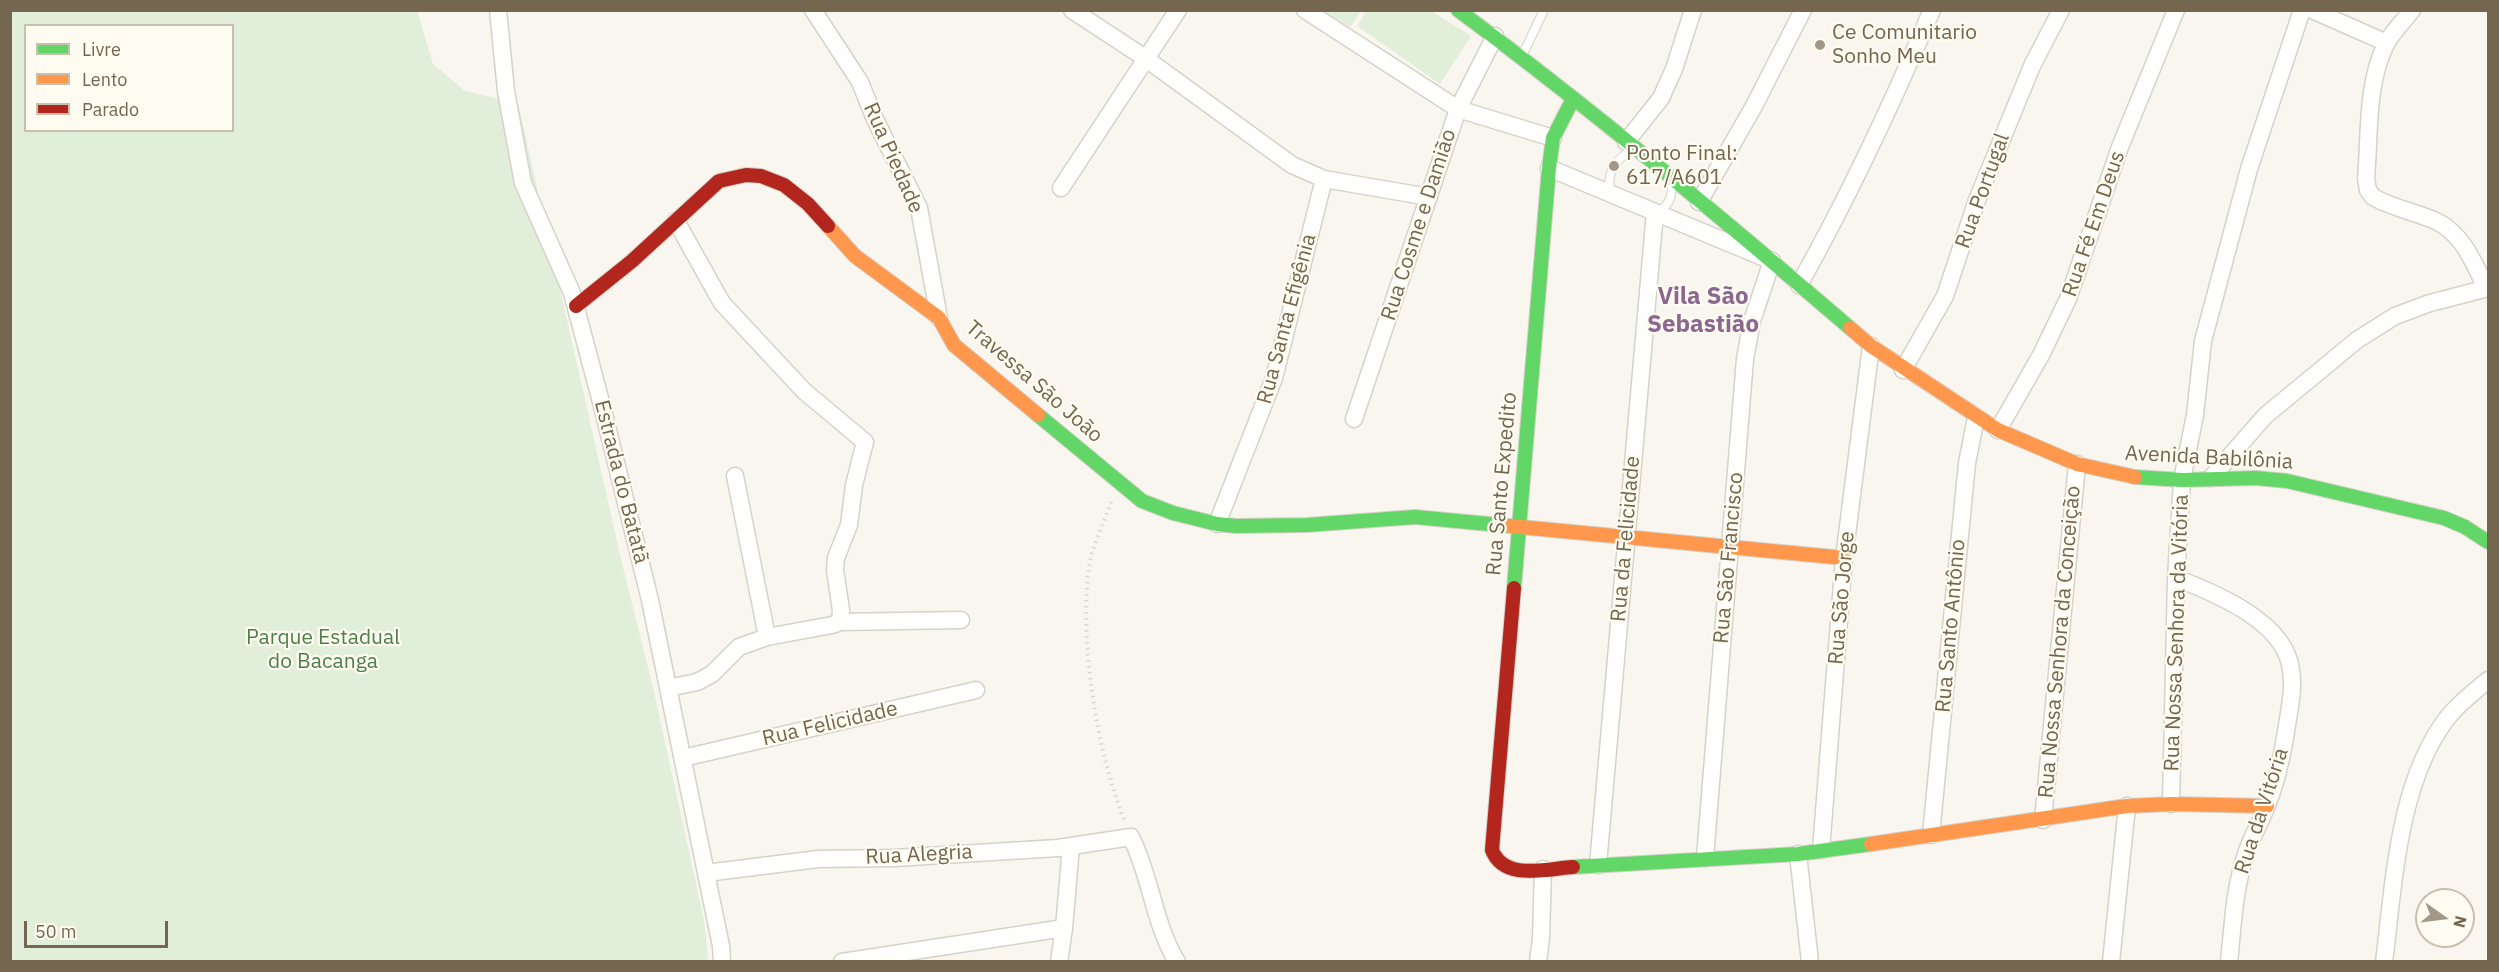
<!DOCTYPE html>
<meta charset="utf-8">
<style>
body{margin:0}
#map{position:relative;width:2499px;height:972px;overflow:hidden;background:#f8f6ee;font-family:"IBM Plex Sans",sans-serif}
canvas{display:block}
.frame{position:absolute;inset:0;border:12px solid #74664f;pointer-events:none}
.legend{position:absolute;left:24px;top:24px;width:210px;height:108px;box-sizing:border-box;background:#fefcf1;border:2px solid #c7c0b0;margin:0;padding:8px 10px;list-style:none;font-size:18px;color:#74664f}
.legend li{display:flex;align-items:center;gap:12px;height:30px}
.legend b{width:30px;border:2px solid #c7c0b0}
.north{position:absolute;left:2415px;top:888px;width:60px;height:60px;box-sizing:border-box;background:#fefcf1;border:2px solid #c7c0b0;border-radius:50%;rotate:104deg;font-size:16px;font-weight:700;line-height:24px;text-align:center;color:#74664f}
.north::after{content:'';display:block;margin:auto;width:21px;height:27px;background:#a29887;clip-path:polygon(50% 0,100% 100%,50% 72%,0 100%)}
.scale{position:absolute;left:24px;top:921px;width:144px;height:27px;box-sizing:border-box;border:3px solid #74664f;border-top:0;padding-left:8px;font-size:18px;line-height:21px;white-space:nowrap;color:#74664f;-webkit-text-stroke:4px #fefcf1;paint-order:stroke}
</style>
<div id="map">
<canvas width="2499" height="972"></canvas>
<div class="frame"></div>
<ul class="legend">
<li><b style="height:8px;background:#63d668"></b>Livre</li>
<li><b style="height:8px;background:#ff974d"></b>Lento</li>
<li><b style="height:8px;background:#b3261e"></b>Parado</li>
</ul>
<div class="north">N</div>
<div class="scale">50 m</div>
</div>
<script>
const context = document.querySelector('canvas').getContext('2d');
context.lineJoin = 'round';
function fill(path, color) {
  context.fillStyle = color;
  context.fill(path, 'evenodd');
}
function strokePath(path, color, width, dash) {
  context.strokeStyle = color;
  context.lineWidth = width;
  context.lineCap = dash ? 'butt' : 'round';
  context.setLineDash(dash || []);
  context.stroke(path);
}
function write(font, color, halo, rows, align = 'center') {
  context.font = font + ' "IBM Plex Sans",sans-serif';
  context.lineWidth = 4.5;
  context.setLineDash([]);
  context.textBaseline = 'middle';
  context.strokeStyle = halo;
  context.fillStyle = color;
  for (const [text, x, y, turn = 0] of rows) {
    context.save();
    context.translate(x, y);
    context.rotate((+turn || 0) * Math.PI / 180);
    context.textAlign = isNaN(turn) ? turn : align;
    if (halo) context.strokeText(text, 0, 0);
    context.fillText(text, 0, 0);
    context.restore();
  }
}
fill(new Path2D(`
 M1367,10L1431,11L1471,36L1440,84L1357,26Z
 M10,11H417L433,64L465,91L508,101L520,112L621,559L652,683L704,920L708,961H11ZM26,26H232V130H26Z
 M1325,11H1361L1350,27Z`), '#e1eeda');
const lane = new Path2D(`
 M1522,56L1544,10
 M1611,194C1605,176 1615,158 1632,151
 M1655,212C1668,209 1672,197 1672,185`);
const street = new Path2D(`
 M498,10L506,91L523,183L572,293L601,402L650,600L721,946L722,962
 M813,10L860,82L874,117L919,208L939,318
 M1072,10L1145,58L1292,165L1324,179L1429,197
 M1305,10L1458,109L1553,138
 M2312,10L2387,43
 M2412,10C2404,21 2392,32 2386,44C2366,84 2370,134 2366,178L2368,190L2373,197C2393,208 2415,212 2436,221C2463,234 2474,263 2486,288
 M1626,142L1661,98L1674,69L1693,10
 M1549,168L1772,261L1752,321L1745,359L1705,858
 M1061,188L1178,10
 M1699,202L1754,106L1803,10
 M676,221L722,303L804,391L865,442L854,485L849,525L836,558L835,570L841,610L840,622
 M1799,285C1849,196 1892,104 1932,10
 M1903,370L1945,296L1977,200L2032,66L2061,10
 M1354,419L1458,109L1495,36
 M1998,430L2041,355L2068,299L2120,147L2176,10
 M735,476L767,637
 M2211,478L2265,416L2357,340L2395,316L2430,303L2488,288
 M1217,524L1274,378L1324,179
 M2176,578C2215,593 2286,622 2291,670C2294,689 2290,706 2287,725C2283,753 2277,781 2266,808C2260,823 2251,838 2246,854C2234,889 2233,925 2229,962
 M668,688L697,682L712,674L739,647L767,637L832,625L840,622L961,620
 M683,758L976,690
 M2171,804L2176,578L2182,480L2195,415L2203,341L2249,169L2302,10
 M2043,820L2077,464
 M1931,835L1967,463L1976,418
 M1821,850L1844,558L1871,346
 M1798,854L1810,962
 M1598,865L1655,212
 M706,873L818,859L894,858L1058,848L1131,837C1151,877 1154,924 1177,962
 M842,962L1064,928
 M1059,962L1064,928L1071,846
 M1538,962L1541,938L1543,869
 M2111,962L2127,806
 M2384,962C2394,883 2398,781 2448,717C2460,702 2474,692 2488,680`);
const fast = new Path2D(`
 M1458,10C1593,110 1722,218 1850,328
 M1038,415L1142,501L1173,513L1217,524L1236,526L1307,525L1415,517L1510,526
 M2135,477L2182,480L2256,478L2287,481L2444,518L2465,527L2488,542
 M1514,588L1549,168L1553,138L1573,99
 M1573,867L1798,854L1871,844`);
const slow = new Path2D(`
 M828,226L855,256L939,318L954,345L1038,415
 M1850,328L1871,346L1998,430L2077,464L2135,477
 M1510,526L1844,558
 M1871,844L2127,806L2171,804L2267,806`);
const jam = new Path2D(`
 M576,306L632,261L719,181L746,175L761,176L784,185L808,204L828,226
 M1514,588L1492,850C1504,881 1545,869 1573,867`);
strokePath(lane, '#d5d2c9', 10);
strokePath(street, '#d5d2c9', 19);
strokePath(fast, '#d6d2c9', 16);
strokePath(slow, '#d6d2c9', 16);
strokePath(jam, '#d6d2c9', 16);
strokePath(new Path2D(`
 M1111,502C1104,523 1092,546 1089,567C1079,643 1097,752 1125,822`), '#dad6d0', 4, [1.5, 4.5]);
strokePath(lane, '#fefefc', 8);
strokePath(street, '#fefefc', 16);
strokePath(fast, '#63d668', 14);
strokePath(slow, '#ff974d', 14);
strokePath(jam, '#b3261e', 14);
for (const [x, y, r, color] of [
 [1820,45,6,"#a29887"],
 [1614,166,6,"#a29887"]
]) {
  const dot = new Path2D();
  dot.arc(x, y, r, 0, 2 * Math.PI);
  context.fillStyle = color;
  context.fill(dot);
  strokePath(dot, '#fefcf1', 2);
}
write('21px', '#74664f', '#fefcf1', [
 ["Ce Comunitario",1832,33],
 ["Sonho Meu",1832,57],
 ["Ponto Final:",1626,154],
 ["617/A601",1626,178]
], 'left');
write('21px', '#74664f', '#fefcf1', [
 ["Rua Piedade",893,158,66],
 ["Rua Portugal",1983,191,-70],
 ["Rua Fé Em Deus",2094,224,-71],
 ["Rua Cosme e Damião",1419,225,-72],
 ["Rua Santa Efigênia",1287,319,-75],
 ["Travessa São João",1034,382,41],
 ["Avenida Babilônia",2209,458,3],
 ["Estrada do Batatã",621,482,76],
 ["Rua Santo Expedito",1502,484,-85],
 ["Rua da Felicidade",1626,539,-85],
 ["Rua São Francisco",1729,558,-85],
 ["Rua São Jorge",1842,598,-85],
 ["Rua Santo Antônio",1951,626,-85],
 ["Rua Nossa Senhora da Vitória",2177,633,-88],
 ["Rua Nossa Senhora da Conceição",2060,642,-85],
 ["Rua Felicidade",830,724,-13],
 ["Rua da Vitória",2262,811,-72],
 ["Rua Alegria",919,855,-3]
]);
write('21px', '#4e7f4b', '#fefcf1', [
 ["Parque Estadual",323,638],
 ["do Bacanga",323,662]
]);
write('bold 24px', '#8c6790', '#fefcf1', [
 ["Vila São",1703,297],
 ["Sebastião",1703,325]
]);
</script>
